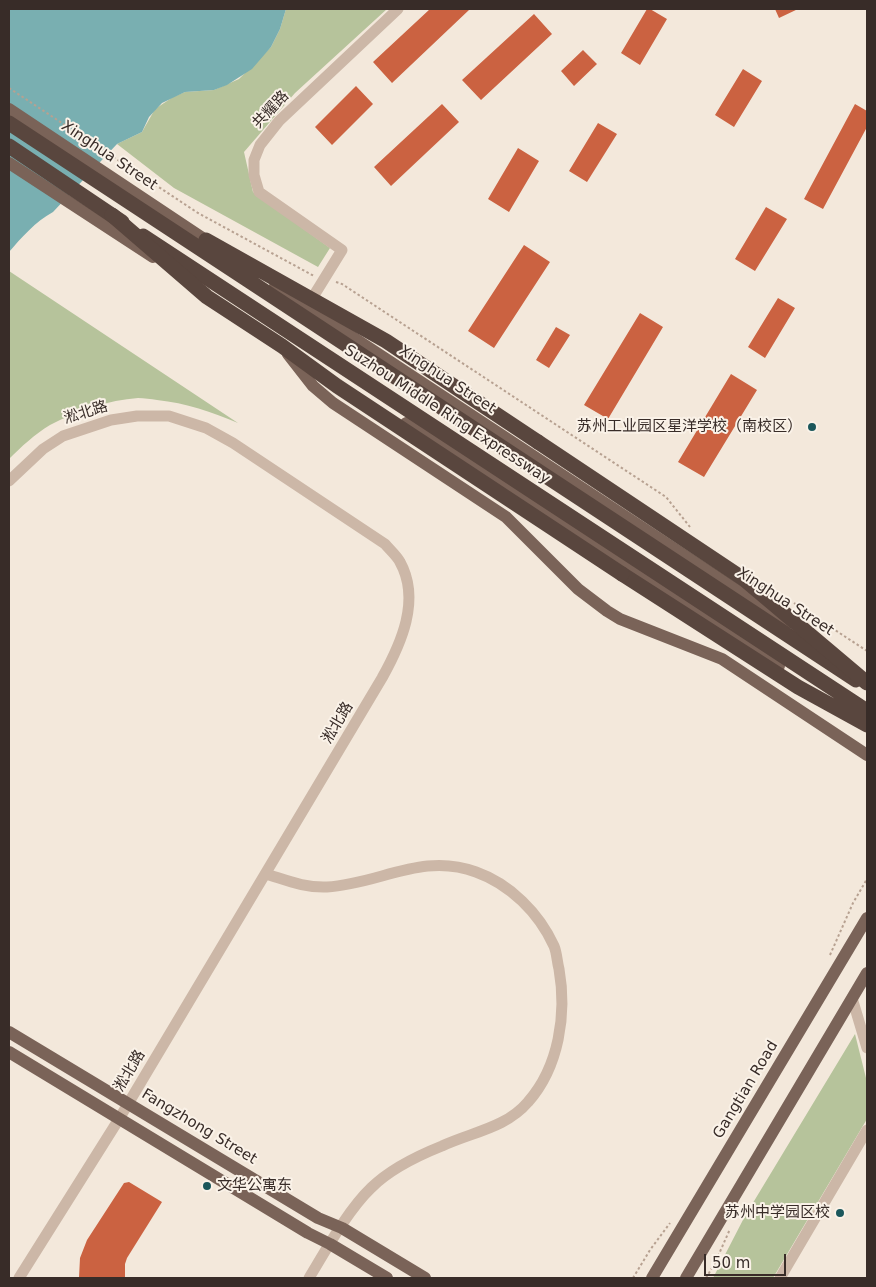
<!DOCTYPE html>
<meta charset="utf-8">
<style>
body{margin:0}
#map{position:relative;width:876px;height:1287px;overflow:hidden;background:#f3e8db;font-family:"DejaVu Sans",sans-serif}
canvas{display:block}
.frame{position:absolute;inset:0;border:10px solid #382c28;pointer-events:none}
.scale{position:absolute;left:704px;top:1254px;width:82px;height:22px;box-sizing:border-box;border:2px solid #382c28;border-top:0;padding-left:6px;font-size:15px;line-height:18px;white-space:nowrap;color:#382c28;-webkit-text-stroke:4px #faf2e8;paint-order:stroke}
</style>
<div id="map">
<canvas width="876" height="1287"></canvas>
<div class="frame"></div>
<div class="scale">50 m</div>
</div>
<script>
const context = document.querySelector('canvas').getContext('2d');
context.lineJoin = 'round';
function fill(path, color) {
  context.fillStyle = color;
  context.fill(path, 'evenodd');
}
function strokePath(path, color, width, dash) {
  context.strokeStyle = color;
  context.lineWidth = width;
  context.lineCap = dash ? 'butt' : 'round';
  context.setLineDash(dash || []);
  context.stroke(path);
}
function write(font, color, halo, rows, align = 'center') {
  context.font = font + ' "DejaVu Sans","Noto Sans SC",sans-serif';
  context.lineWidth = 4;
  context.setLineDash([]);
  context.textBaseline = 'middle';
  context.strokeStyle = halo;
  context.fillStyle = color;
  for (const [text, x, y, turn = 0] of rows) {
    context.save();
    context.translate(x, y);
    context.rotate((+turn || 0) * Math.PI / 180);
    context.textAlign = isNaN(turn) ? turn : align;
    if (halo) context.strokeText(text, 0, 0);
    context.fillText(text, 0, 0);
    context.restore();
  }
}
fill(new Path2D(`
 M286,9H387L295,93L244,152L253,192L330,248L318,267L174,188L117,144L142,132L155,109L173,97L185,92L214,90L239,79L271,47L280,29Z
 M9,271L238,423C212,412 186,403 157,400C151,399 144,398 138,398C109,400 76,411 50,425C35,434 21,447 9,459Z
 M855,1034L867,1082V1119L773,1278H713L745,1216Z`), '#b6c39b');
fill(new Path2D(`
 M9,9H286L280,29L271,47L252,69L227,85L214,90L185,92L162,103L149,117L142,132L117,144L53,212C35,222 22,237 9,252Z`), '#79afb1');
fill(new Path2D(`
 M430,9H468L469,10L392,83L373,62Z
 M647,9H650L667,19L640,65L621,53Z
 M775,9H798L779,18Z
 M534,14L552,34L481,100L462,80Z
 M583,50L597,64L574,86L561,71Z
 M743,69L762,81L734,127L715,115Z
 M356,86L373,104L332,145L315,127Z
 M442,104L459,122L391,186L374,167Z
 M855,104L867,111V127L823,209L804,199Z
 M598,123L617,134L587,182L569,171Z
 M518,148L539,161L509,212L488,199Z
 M766,207L787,219L755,271L735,259Z
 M524,245L550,262L494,348L468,331Z
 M778,298L795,308L765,358L748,347Z
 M640,313L663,327L608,419L584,405Z
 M556,327L570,335L549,368L536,360Z
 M731,374L757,390L704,477L678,462Z
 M129,1182L162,1202L127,1258L125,1264V1278H79L80,1258L87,1240L124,1183Z`), '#cb6241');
strokePath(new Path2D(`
 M9,88L198,213L314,276
 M336,282L342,284L666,497L690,527
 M794,603L867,651
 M830,955L853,903L867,879
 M633,1278L650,1250L670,1223
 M706,1278L715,1263L730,1229`), '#b7a191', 2, [2.5, 2.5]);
strokePath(new Path2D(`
 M308,305L342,250L259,192L254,175V160L260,145L279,121L398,9
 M9,481L43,449L63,436L111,420L137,416H169L206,428L233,443L385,544C390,550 397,556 400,562C421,600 401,644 382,678L119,1119L19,1278
 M266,874C286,880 305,888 327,887C380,884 422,852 476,872C510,884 539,913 554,946C557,953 557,962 559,969C567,1014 559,1067 528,1102C506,1128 472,1132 442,1146C417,1156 390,1169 371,1188C348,1210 326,1250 309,1278
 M852,998L867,1048
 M780,1278L867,1130`), '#ccb7a7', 11);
strokePath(new Path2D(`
 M9,109L213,245
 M9,163L153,257
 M275,286L787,623
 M288,354L313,386L333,403L506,517L578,589L607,611L620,619L722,659L867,755
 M406,423L779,666
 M9,1032L318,1218L342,1228L425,1278
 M9,1052L308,1233L330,1244L387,1278
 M652,1278L867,918
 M686,1278L867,973`), '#7a6358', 12);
strokePath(new Path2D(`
 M9,123L856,680
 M9,146L122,222
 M143,236L867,711
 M206,240L386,341L538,442
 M622,574L798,687L867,725`), '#59463e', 15);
strokePath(new Path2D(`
 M112,215L207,297L282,346L337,386L622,574
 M538,442L745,580L867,683`), '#59463e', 15);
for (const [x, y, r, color] of [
 [812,427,5,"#1b575b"],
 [207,1186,5,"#1b575b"],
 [840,1213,5,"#1b575b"]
]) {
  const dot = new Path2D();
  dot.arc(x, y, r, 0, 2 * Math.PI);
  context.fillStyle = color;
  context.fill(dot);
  strokePath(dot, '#faf2e8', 2);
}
write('15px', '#382c28', '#faf2e8', [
 ["共耀路",271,110,-47],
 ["Xinghua Street",109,156,34],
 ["Xinghua Street",447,380,33],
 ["淞北路",86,413,-17],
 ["Suzhou Middle Ring Expressway",447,415,33],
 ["Xinghua Street",785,602,33],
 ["淞北路",338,723,-59],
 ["淞北路",130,1071,-59],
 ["Gangtian Road",746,1090,-59],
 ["Fangzhong Street",199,1127,31]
]);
write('15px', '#382c28', '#faf2e8', [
 ["苏州工业园区星洋学校（南校区）",802,427],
 ["文华公寓东",217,1186,"left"],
 ["苏州中学园区校",830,1213]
], 'right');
</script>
